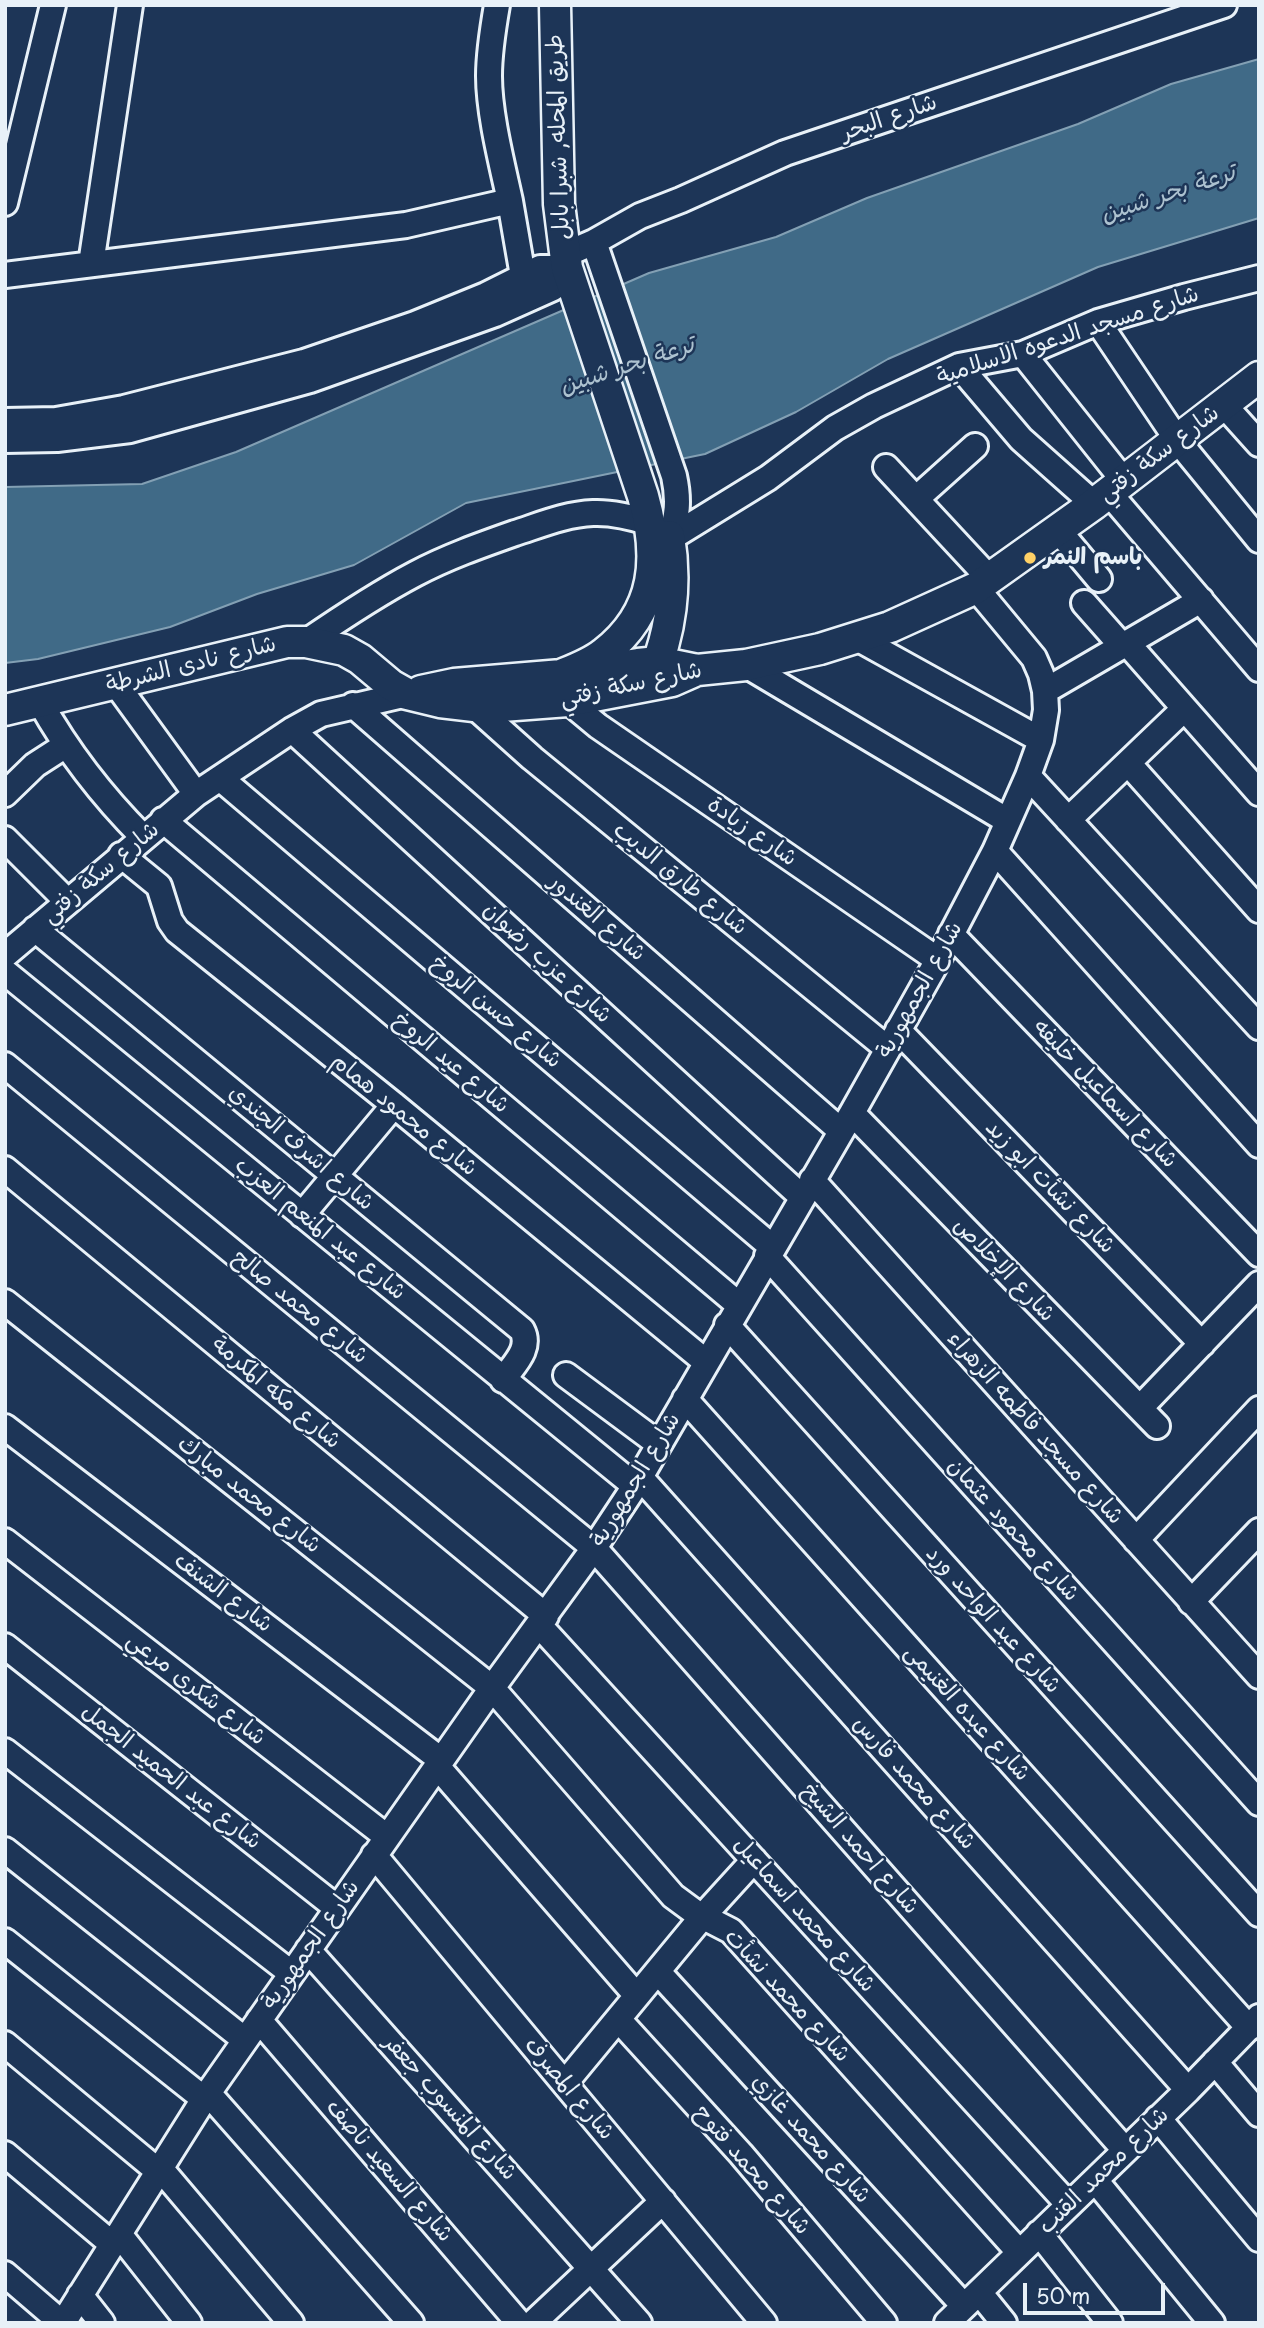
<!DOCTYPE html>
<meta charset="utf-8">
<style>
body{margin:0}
#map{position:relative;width:1264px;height:2328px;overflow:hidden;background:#1d3557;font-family:"Playpen Sans",sans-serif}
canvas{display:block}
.frame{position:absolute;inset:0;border:7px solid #e8f1f8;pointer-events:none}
.scale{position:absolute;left:1023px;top:2283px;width:142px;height:32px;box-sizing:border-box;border:4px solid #e8f1f8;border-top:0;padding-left:9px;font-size:21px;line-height:24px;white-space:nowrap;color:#e8f1f8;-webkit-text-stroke:5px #1d3557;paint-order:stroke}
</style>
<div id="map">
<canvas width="1264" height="2328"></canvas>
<div class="frame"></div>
<div class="scale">50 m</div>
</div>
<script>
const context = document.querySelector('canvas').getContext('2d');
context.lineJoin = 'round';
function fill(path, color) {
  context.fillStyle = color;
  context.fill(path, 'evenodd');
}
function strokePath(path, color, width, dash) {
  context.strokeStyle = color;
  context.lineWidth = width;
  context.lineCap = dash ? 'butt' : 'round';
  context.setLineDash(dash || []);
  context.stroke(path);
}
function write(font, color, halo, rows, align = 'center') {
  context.font = font + ' "Playpen Sans","Playpen Sans Arabic",sans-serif';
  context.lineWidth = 5;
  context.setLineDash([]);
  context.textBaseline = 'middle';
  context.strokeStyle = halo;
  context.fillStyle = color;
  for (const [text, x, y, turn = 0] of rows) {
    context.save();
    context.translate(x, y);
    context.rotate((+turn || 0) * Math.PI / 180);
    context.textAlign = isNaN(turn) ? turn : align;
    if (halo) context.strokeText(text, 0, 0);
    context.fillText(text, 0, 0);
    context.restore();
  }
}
const water = new Path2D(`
 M1259,59V218L1098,267L888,359L796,412L705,454L466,503L354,565L257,594L170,627L38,659L5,663V487L142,484L236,452L649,273L776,237L867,198L1078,124L1171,84Z`);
fill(water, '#406a87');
strokePath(water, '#83a0b4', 2);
const minor = new Path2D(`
 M497,5C493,28 489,53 489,76C489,114 502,164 510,201
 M5,203L53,5
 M594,242L674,476C679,499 678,517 669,539
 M564,255L594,242L640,216L681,200L785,153L1224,5
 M91,264L130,5
 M5,275L406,225L510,201L523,276
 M1098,322L1178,441L1259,540
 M1023,354L1124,481
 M959,366L1021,439L1094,504
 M1224,405L1259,444
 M5,421L56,420L124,408L304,362L415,324L486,295L540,268H567L553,288L495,314L310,380L130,430L57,439L5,440
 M886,467L990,579
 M1109,493L1259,669
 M917,498L975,446
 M1058,530L1099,579
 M669,539L768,478L835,428L874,406L959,366L1023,354L1098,322L1184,297L1259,278
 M1084,603L1122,646
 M857,638L1041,740
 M306,642C341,618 377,594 415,574C447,557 481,545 515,533C540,525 566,514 593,513C613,512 632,517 651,523
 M1127,643L1259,793
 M746,665L1008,821
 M116,684L196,794
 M1045,691L1201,600
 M568,701L598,726L938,960
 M40,702C68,752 102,796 143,837
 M353,705L841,1131
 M474,706L532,758L888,1049
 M292,730L802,1197
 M1128,763L1259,910
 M1028,776L1259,1027
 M220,778L772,1247
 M5,794L35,765L66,745
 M163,820L739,1305
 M1068,820L1184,709
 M5,839L67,901
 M995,851L1259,1145
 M121,855L159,886L170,921L177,931L394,1105L706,1362
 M35,929L522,1330C532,1349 513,1365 503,1380
 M951,934L1259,1254
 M5,955L196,794L292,730L321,714L407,694
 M5,972L635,1486
 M898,1030L1202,1344
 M5,1065L594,1548L1125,2150
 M852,1113L1157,1426
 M5,1169L546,1616
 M812,1180L1259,1676
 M302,1215L394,1105
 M767,1256L1259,1803
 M5,1302L492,1688L673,1896L696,1913L731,1931L1019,2252
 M727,1325L1259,1914
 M566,1375L659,1444
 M685,1399L1249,2028
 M1140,1408L1259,1284
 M5,1427L441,1760
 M640,1477L1188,2090
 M1136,1540L1259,1409
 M5,1541L387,1837
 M1191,1602L1259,1531
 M539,1625L1069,2205
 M5,1646L337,1908
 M5,1751L291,1973
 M437,1766L637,1996
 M5,1850L245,2040
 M374,1855L764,2323
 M5,1941L204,2099
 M308,1950L639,2323
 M658,1972L964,2306
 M618,2019L741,2154L884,2323
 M259,2020L519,2323
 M5,2044L158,2171
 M1215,2062L1259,2114
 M565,2083L703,1916L754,1860
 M208,2093L411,2323
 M1158,2118L1259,2239
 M5,2154L112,2244
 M160,2168L291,2323
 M1095,2180L1212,2323
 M1039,2233L1110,2323
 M119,2234L189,2323
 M5,2274L62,2323
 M979,2292L1004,2323
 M80,2295L102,2323
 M63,2323L204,2099L492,1688L594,1548L635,1486L852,1113L938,960L995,851L1028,776L1041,740L1046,710L1045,691L1041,674L1034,658L976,588
 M533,2323L663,2201
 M947,2323L1188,2090L1259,2017`);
const major = new Path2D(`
 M555,5L559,204L567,268L643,496C660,556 658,611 604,653C592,663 576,669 561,675
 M651,679C671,634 677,584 669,536
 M421,691L454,684L574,674L638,664L658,662L697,670
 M5,710L287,642H306L344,650L360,659L391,685L407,694L440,702L474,706H502L568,701L672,681L697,670L746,665L820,649L890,627L976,588L1094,504L1259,377`);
strokePath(minor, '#e8f1f8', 30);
strokePath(major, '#e8f1f8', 35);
strokePath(minor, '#1d3557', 24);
strokePath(major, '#1d3557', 30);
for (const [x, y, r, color] of [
 [1030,558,7,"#ffd166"]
]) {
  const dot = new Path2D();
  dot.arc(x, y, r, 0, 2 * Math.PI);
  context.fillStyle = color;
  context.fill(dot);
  strokePath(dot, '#1d3557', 2.5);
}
write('23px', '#e8f1f8', '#1d3557', [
 ["شارع البحر",889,118,-19],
 ["طريق المحله, شبرا بابل",559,137,-92],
 ["شارع مسجد الدعوه الاسلامية",1068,336,-18],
 ["شارع سكة زفتي",1159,454,-37],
 ["شارع نادى الشرطة",191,665,-14],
 ["شارع سكة زفتي",631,685,-12],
 ["شارع زيادة",752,832,35],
 ["شارع سكة زفتي",101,873,-40],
 ["شارع طارق الديب",680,879,39],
 ["شارع الغندور",597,918,41],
 ["شارع عزب رضوان",547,963,43],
 ["شارع الجمهورية",920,990,-61],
 ["شارع حسن الروخ",496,1012,40],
 ["شارع عيد الروخ",451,1063,40],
 ["شارع اسماعيل خليفه",1105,1094,46],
 ["شارع محمود همام",404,1115,39],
 ["شارع اشرف الجندي",301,1148,40],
 ["شارع نشأت ابو زيد",1050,1187,46],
 ["شارع عبد المنعم العزب",320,1229,39],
 ["شارع الإخلاص",1004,1270,46],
 ["شارع محمد صالح",300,1307,39],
 ["شارع مكه المكرمة",276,1393,40],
 ["شارع مسجد فاطمه الزهراء",1035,1428,48],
 ["شارع الجمهورية",636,1480,-59],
 ["شارع محمد مبارك",249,1495,38],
 ["شارع محمود عثمان",1013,1530,48],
 ["شارع الشنف",223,1593,37],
 ["شارع عبد الواحد ورد",993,1620,48],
 ["شارع شكرى مرعي",196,1689,38],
 ["شارع عبده الغنيمى",967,1713,48],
 ["شارع عبد الحميد الجمل",171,1777,38],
 ["شارع محمد فارس",914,1783,48],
 ["شارع احمد الشيخ",860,1849,49],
 ["شارع محمد اسماعيل",804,1915,48],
 ["شارع الجمهورية",311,1945,-55],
 ["شارع محمد نشأت",787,1996,47],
 ["شارع المصرف",569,2089,50],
 ["شارع المنسوب جعفر",450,2108,48],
 ["شارع محمد غازي",811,2139,48],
 ["شارع محمد فتوح",752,2170,49],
 ["شارع السعيد ناصف",389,2171,49],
 ["شارع محمد القنب",1104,2171,-44]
]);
write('bold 23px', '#e8f1f8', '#1d3557', [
 ["باسم النمر",1044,558]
], 'left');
write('italic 24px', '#adc2d0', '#1d3557', [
 ["ترعة بحر شبين",1168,194,-18],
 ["ترعة بحر شبين",627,366,-18]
]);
</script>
